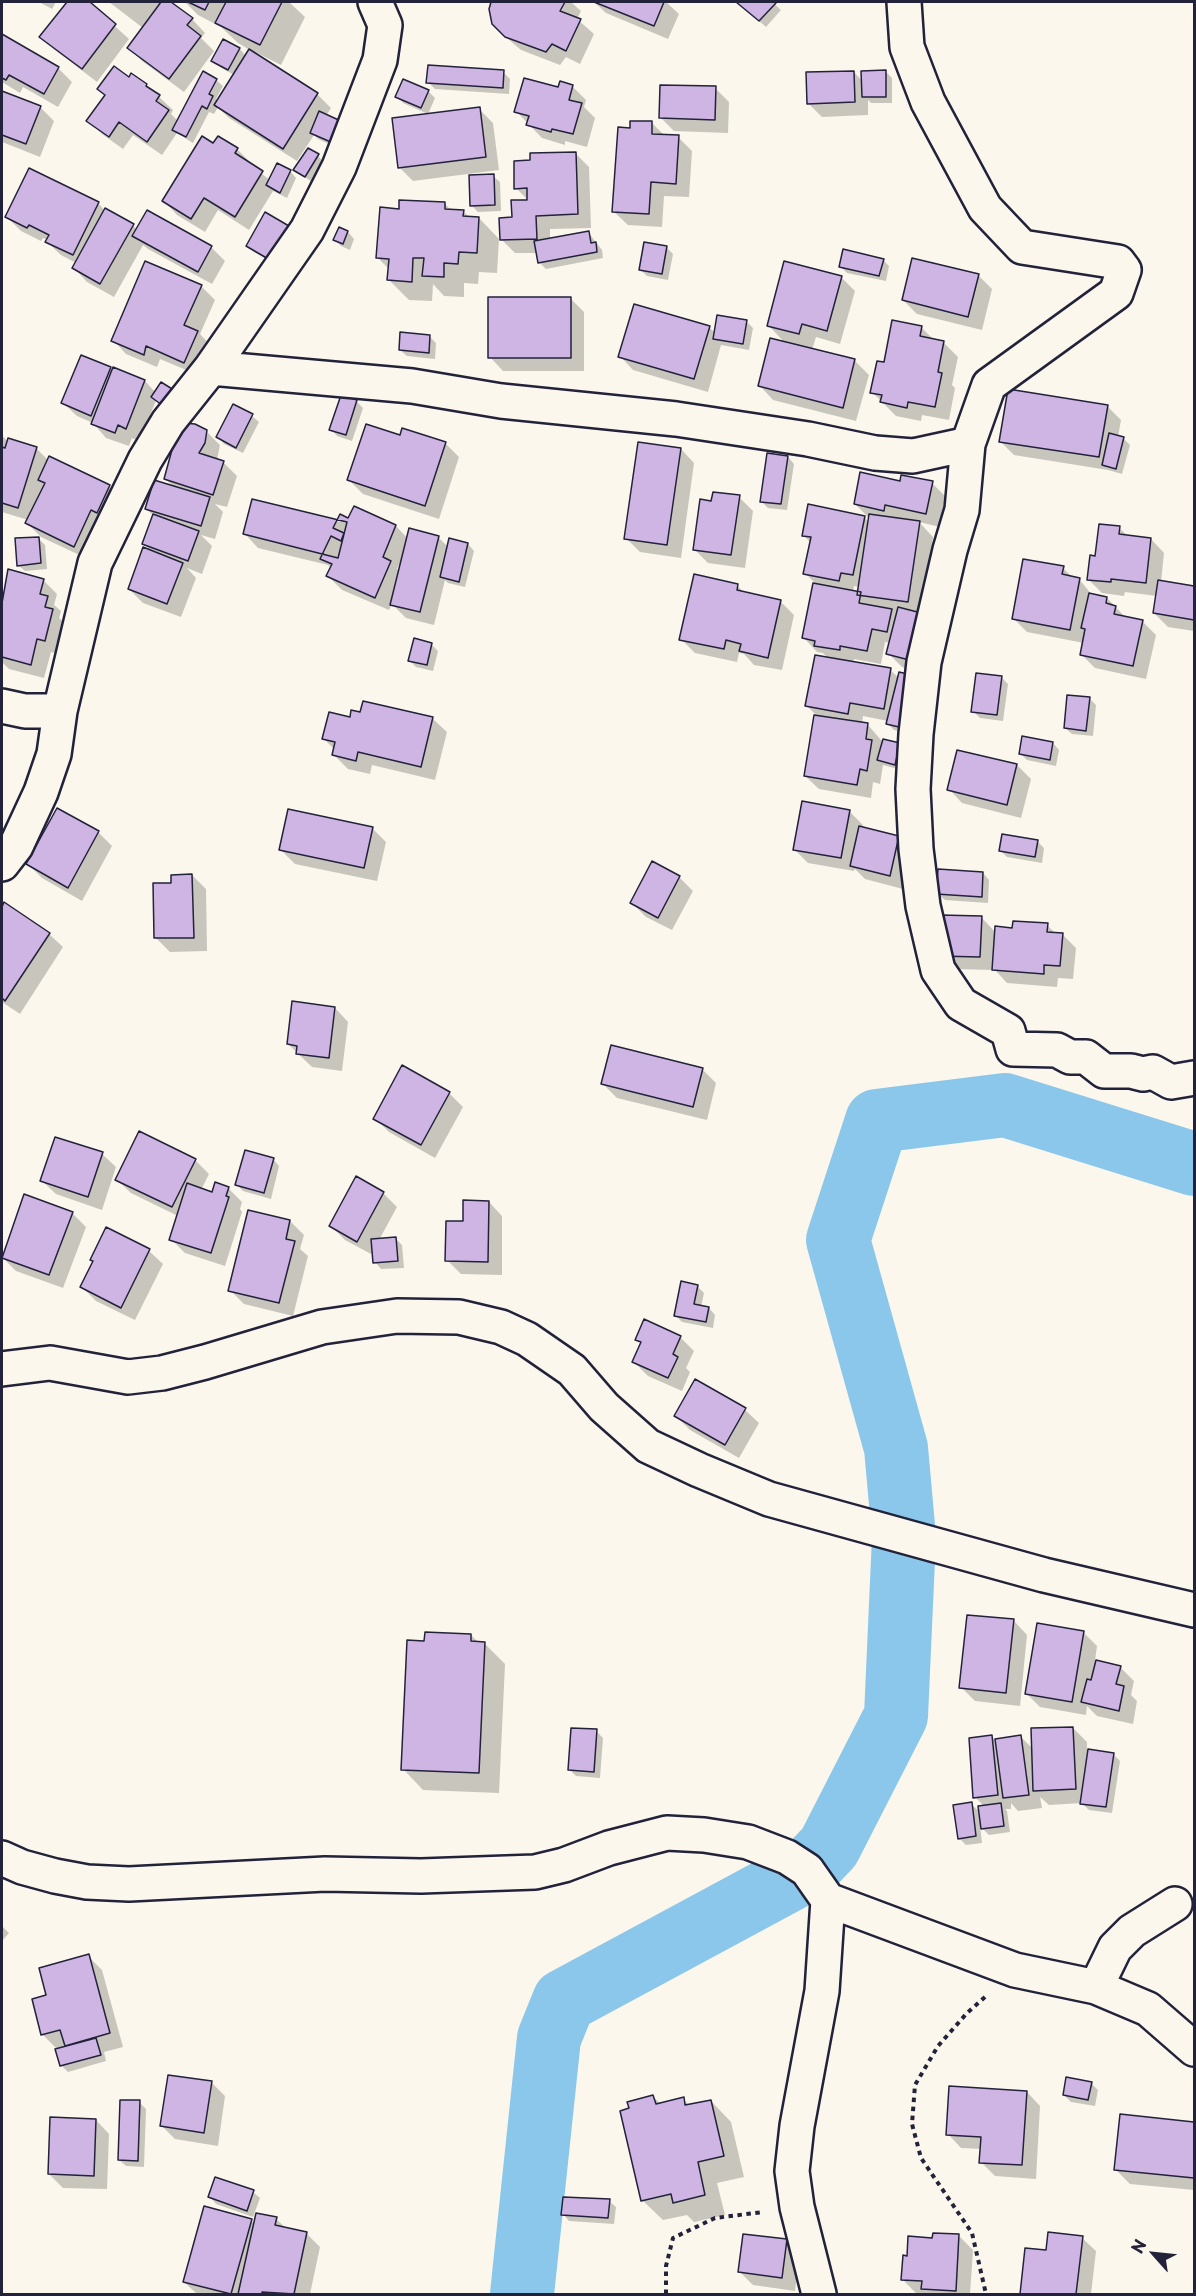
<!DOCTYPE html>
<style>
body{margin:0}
#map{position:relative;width:1196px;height:2296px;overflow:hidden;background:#fbf7ec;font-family:"Playpen Sans",sans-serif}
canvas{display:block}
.frame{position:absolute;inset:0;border:3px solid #22223b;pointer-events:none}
.north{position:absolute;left:1124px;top:2224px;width:60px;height:60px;-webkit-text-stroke:4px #fbf7ec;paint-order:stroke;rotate:297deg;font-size:16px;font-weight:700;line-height:24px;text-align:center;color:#22223b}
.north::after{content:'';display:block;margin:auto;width:21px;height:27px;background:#22223b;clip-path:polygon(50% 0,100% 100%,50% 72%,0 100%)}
</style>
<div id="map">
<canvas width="1196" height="2296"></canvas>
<div class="frame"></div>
<div class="north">N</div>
</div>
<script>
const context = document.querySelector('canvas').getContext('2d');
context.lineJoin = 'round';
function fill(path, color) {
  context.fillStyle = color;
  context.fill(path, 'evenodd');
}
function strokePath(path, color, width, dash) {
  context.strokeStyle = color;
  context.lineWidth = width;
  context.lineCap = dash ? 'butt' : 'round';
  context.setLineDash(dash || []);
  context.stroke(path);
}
fill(new Path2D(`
 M39,2H56L52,9Z
 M69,2H88L129,39L97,82L55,50L41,36Z
 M109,2H168L192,19L205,33L201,38L214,51L184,92L142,61L129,48L143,28Z
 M185,2H289L305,17L281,65L255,52L254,54L317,94L331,108L326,116L340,149L318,139L314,135L297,161L229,118L218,107L214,114L209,112L193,143L177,133L162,155L133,135L123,149L102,134L88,120L106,96L99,89L129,79L132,75L159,97L173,110L171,114L178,121L216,80L223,86L216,99L218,101L234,75L220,67L213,61L224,41L240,49L246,56L250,50L238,43L221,27L198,15Z
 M492,2H571L581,11L577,19L594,34L580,64L566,57L560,65L521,50L507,38L490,9Z
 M594,2H666L679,14L668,39L606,13Z
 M737,2H772L781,10L766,27Z
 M2,36L58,68L72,82L58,107L23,87L20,93L2,82Z
 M885,71L892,78V103H871L868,100V115L822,117L808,103L854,72L863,82Z
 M503,72L510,79L509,94L435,89L428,82Z
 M572,86L586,100L584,107L595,118L587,147L565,141V145L542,138L516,111L559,89Z
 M715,88L729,102L728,133L674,131L660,117Z
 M428,91L435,98L428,114L403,103L397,96Z
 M2,92L40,107L54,121L40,157L2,142Z
 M479,109L493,123L499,170L413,181L399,167Z
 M652,123L665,136L678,137L692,151L689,197L664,196L662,227L628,225L614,212L631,130Z
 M213,145L237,149L251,163L250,165L270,180L290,171L296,178L287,198L273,191L249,230L218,210L205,232L177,215L164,201Z
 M575,153L589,167L591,228L550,229V239L588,232L602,250L603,258L546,269L539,262L538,253H515L502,240L513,219L529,201L516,188Z
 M318,156L324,162L312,182L295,170Z
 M493,176L500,182L501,211L478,212L471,205Z
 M98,203L105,211L133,225L137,230L211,247L225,261L212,284L148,249L143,245L114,297L87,282L74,268L76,263L61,255L47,242L48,240L43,238L41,241L21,231L7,217Z
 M445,204L452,211H463L470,218H479L499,239L497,273L479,272L478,284L464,283V297L444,296L433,284L432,301L409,300L389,280V269L378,258L400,210Z
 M288,227L295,234L277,265L254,252L248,245Z
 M348,232L354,239L350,250L341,246L335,240Z
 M645,244L667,248L673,254L668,280L647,276L640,269Z
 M883,260L889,266L886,281L847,273L840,266Z
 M978,275L992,289L982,330L917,314L903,300Z
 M841,277L855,291L840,344L816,337L812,350L855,361L869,375L856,421L773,400L760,386L786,344L769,326Z
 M201,286L215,300L200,334L211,346L198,375L160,359L157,367L126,354L113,340Z
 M570,298L584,312V371H503L490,357Z
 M746,321L753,328L749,350L721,345L708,392L633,370L620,356L709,327L715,333Z
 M922,328L935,341L944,343L958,357L952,385L955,388L949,420L922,415L921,421L896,416L872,392L885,364Z
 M430,337L436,343L435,359L407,356L400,350Z
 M110,368L113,372L145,381L174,413L156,400L140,442L132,438L129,446L106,438L93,423L77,416L63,403Z
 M356,401L363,408L352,441L337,436L331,429Z
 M1107,406L1121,420L1118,437L1123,438L1130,445L1122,474L1108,470L1014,455L1000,441Z
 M252,416L259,422L243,453L224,444L218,437Z
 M403,430L446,444L459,457L439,519L363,494L349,480L401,436Z
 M206,431L220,445L217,460L223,462L237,476L227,507L215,504L223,512L215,539L201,535L212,546L202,574L187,568L196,578L181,617L143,603L129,589L153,553L144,544L154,516L146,509L174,487L165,479Z
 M2,435L8,442L36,448L49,461L50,458L109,487L123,500L88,559L41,537L27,523L28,520L2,512Z
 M681,449L694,463L681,558L640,552L626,538Z
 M788,457L794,464L787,510L768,508L761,501Z
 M901,482L932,483L946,497L940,527L919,522L933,537L922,615L931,675L902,667L888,653L891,643L885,642L881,664L854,659L853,663L890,670L899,678L906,733L894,730L888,724V721L863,716L862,724L868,725L881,740L900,744L901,770L883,765L880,784L873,782L871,798L819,789L805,776L815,714L807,706L829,659L823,653L817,652L804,638L817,585L805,573L811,543L803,535L864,517L869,523V518L855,504ZM854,586L860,587L859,593L853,592Z
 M739,497L753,511L745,568L708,563L694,549L712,503Z
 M349,520L396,526L408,539L438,537L448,547L468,544L474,551L465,587L448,583L445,580L434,625L406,618L392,604L389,610L342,590L328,576L331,568L328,565L258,548L245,534ZM402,558L403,559L400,572L397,569Z
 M1119,528L1129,537L1151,539L1164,553L1161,582L1194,587V631L1168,627L1154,613L1157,596L1125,592L1124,596L1102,593L1088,579L1097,558Z
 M38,538L45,545L47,569L25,571L18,565Z
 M1063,568L1073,578L1079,579L1092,595L1107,598L1126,618L1142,621L1156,635L1146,679L1095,668L1081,654L1084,643L1027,632L1013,618Z
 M9,571L43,580L57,594L54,605L61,611L59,618L66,624L58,654L51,652L44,678L9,669L2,662V612Z
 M737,585L745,594L780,601L794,615L782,670L754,665L744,654L739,653L737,662L695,653L681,639Z
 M431,644L438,651L433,671L416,667L410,661Z
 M1001,677L1008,684L1003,721L980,718L973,711Z
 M1089,698L1096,705L1093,736L1072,734L1065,728Z
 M364,703L433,719L447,732L435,780L372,765L370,774L348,769L334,755L335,750L324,739L361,714Z
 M1053,743L1059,750L1056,766L1027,760L1021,754Z
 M958,752L1017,765L1031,779L1021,818L962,803L949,789Z
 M849,811L863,825L862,829L899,838L913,851L903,889L865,879L855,869L854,871L808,863L794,849Z
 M372,828L386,842L377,881L295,864L281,850Z
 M98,832L112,846L82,901L42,878L28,864Z
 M1037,841L1044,848L1042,863L1007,857L1001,851Z
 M983,873L989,880L988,903L945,900L938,894Z
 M192,875L206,889L207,951L170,952L156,938L173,884Z
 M679,877L693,891L672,930L646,917L632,903Z
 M5,905L49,934L63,947L20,1014L2,1002V909Z
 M982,918L996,933L1047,925L1056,934H1062L1076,948L1073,979L1058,978L1057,987L1007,983L995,970L953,969L939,955Z
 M335,1008L348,1022L342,1071L312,1067L288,1044Z
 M702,1069L716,1083L707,1120L617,1098L603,1084Z
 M449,1093L463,1107L435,1158L389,1132L375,1118Z
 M102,1154L116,1167L102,1210L56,1194L42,1181Z
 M273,1159L279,1166L271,1199L243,1191L237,1185Z
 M195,1160L209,1174L201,1190L213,1193L228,1188L242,1202L240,1209L242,1212L225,1266L185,1253L171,1239L178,1216L131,1193L117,1180Z
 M383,1193L397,1207L379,1240L396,1239L402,1245L404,1268L381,1269L375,1262L374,1249L371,1254L345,1240L331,1226Z
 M25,1196L72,1213L86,1227L63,1288L16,1271L2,1257Z
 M489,1202L502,1216V1275L461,1274L447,1260Z
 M290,1221L304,1235L300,1249L308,1256L293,1316L244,1304L230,1290Z
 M149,1251L163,1264L135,1320L96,1301L82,1287L94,1262L91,1260Z
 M697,1286L704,1293L701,1307L709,1308L715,1315L713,1328L682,1322L675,1315Z
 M680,1337L694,1351L686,1368L690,1372L682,1391L648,1376L634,1362L642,1344L637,1339Z
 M696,1381L745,1410L759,1423L739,1458L690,1430L676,1416Z
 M1014,1621L1027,1635L1020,1706L975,1701L961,1687Z
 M1084,1633L1097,1646L1095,1661L1120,1667L1134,1681L1131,1695L1137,1701L1133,1724L1097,1716L1087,1706L1086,1715L1040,1707L1027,1694Z
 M471,1635L479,1643H484L505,1664L499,1793L423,1790L403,1769Z
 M1073,1728L1087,1742V1750L1113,1754L1120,1761L1112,1813L1089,1810L1082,1803L1049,1805L1040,1797L1042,1808L1018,1811L1011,1803V1809H1005L1007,1811L1010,1832L989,1835L980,1826L982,1843L966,1845L959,1838L971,1804L981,1813L985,1807L975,1797L992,1737L996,1741L1021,1737L1033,1749Z
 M596,1731L603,1738L600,1778L576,1776L570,1770Z
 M2,1926L9,1933L2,1941Z
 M88,1956L102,1970L123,2047L104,2052L106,2061L68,2072L61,2065L58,2050L42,2034L48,1996Z
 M211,2082L225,2096L218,2146L175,2139L161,2125Z
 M1091,2083L1098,2090L1095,2106L1071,2102L1064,2095Z
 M1027,2092L1040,2106L1036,2179L995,2176L981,2162L982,2149L961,2148L948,2134Z
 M653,2097L661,2104L683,2099L690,2106L711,2101L731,2122L744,2177L717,2183L725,2215L694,2222L687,2215L663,2220L642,2200Z
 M139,2102L146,2109L144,2167L126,2166L119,2160Z
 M1122,2116L1194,2123V2190L1130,2184L1116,2170Z
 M96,2120L109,2134L107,2189L63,2188L49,2174Z
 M253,2192L260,2198L253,2217L216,2204L210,2197Z
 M609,2201L616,2207L614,2224L569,2221L563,2214Z
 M276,2219L287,2229L307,2234L320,2247L310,2294H197L184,2282L251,2221L255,2224Z
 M959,2236L973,2250L970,2294L916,2293L902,2279L934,2239Z
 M1082,2238L1096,2251L1091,2294H1021L1026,2249L1047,2252Z
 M786,2240L800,2254L795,2291L753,2285L739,2271Z`), '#0003');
strokePath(new Path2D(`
 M522,2294L549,2038L564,2001L807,1870L829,1847L896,1716L904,1537L896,1448L838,1240L877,1121L1005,1105L1194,1164`), '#8bc7eb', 64);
const building = new Path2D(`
 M67,2H90L116,24L82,69L39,37Z
 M161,2H171L193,18L187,25L201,36L169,79L127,48Z
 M188,2H209L205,10Z
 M226,2H282L260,45L215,23Z
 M491,2H565L560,11L581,19L566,51L552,44L546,52L505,37L492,24L489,9Z
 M594,2H664L654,26Z
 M736,2H774L776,3L759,21Z
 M2,34L59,67L44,94L9,75L6,80L2,78Z
 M223,39L240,48L228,70L211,61Z
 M249,49L318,93L283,149L214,105Z
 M428,65L504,70L503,88L426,83Z
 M114,66L129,77L131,73L147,84L146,86L160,95L156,101L169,110L147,142L119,122L109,137L86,121L105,95L97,89Z
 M886,70V97H862L861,71Z
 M203,71L217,79L209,94L213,96L207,109L202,106L186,137L172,130Z
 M854,71L855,102L807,104L806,72Z
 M524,78L558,87L560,81L573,85L569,100L582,103L573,134L552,129L551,132L526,125L529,116L514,112Z
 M403,79L429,90L421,108L395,97Z
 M660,85L716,86L715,120L659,118Z
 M2,91L41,106L26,144L2,135Z
 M480,107L486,157L398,168L392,118Z
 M319,111L343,122L333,143L310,133Z
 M630,121H652V134L679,135L676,184L651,182L649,214L612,212L618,127L630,128Z
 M202,136L213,143L218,136L238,148L235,153L263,171L235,217L204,198L191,219L162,201Z
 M308,148L319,154L305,177L293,170Z
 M576,152L578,214L536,216L537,239L500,240L499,218L512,217L511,200H527V188L514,189V161L530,160V153Z
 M277,163L291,170L280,193L266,185Z
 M29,168L99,202L73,255L45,242L49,235L29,225L27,228L5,217Z
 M494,174L495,205L470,206L469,175Z
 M399,200L445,202V209L464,210L463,216L479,217L477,253L459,252L458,264L444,263V277L422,276L424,258H413L412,282L387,280L389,259L376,258L380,207L399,209Z
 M105,208L134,224L100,284L72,268Z
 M147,210L212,246L198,272L132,236Z
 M265,212L289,226L270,260L246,246Z
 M339,227L348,231L343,244L333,240Z
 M589,231L591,243L596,242L597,252L538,263L534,241Z
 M644,242L667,246L662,274L639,270Z
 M843,249L884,259L879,276L839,267Z
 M912,258L979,274L968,317L902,300Z
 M145,261L202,285L184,325L198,331L184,363L146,346L144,355L111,341Z
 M784,261L842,276L827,331L802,324L799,334L767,326Z
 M488,297H571V358H488Z
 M634,304L710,326L694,379L618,357Z
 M717,315L747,320L743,344L713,339Z
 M892,320L922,326L920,336L944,341L938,372L942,373L935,407L908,402L907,408L880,402L882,395L870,393L877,361L884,362Z
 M400,332L430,335L429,353L399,350Z
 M770,338L855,359L843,408L758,386Z
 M81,355L111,367L91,416L61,403Z
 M113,367L145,380L126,429L118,425L115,433L91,424Z
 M161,382L177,392L166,408L151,397Z
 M1008,389L1108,405L1099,457L999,442Z
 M341,395L357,400L346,435L329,430Z
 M233,404L253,414L236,448L216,437Z
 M184,423L195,424L207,430L205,443L199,453L224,461L213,495L164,479L176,435Z
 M366,424L400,435L402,428L446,442L425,506L347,480Z
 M1109,433L1124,437L1116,469L1102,465Z
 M8,438L37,447L18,508L2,503V447L5,448Z
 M638,442L681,448L667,545L624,539Z
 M767,453L788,456L781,504L760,502Z
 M49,456L110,485L97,513L91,510L74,547L25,523L45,483L38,480Z
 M860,472L900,481L901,475L933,481L926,514L885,505L884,511L854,504Z
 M154,480L210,497L201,526L145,509Z
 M713,492L740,495L731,555L693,550L700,499L711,501Z
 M252,499L347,522L338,558L243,534Z
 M808,504L865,516L853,575L841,573L839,581L803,574L811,537L802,536Z
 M354,506L396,525L383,557L391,561L375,598L326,576L332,564L320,559L331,536L341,541L344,533L333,528L340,514L348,518Z
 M153,514L199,531L188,561L142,544Z
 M869,514L920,521L908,602L857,595Z
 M1099,524L1120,526L1119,534L1151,538L1146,583L1111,579V582L1087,580L1090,555L1095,556Z
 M409,528L439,536L420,612L390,605Z
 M39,537L41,563L17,566L15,538Z
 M449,538L468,543L459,582L440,577Z
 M143,547L183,563L167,604L128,589Z
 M1023,559L1064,566L1062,574L1080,578L1070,630L1012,619Z
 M8,569L44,579L40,594L48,596L45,607L53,609L45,641L37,639L31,665L2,657V603Z
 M694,574L738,584L737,590L781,600L768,658L739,651L741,644L726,640L724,649L679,640Z
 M1158,580L1194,586V620L1153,613Z
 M813,583L861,592L859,603L892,609L887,632L872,629L867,651L840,646V650L814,646L815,641L802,638Z
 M1089,593L1107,597L1106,603L1116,606L1114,614L1143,620L1133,666L1080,655L1085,629L1081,628Z
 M898,607L929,615L917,662L886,654Z
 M414,638L432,643L427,665L408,661Z
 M815,655L891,668L884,709L850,703L848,714L805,706Z
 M899,672L912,675L899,727L886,724Z
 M976,673L1002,676L997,715L971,712Z
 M1067,695L1090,697L1086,731L1064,728Z
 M363,701L433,717L421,767L358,752L356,761L332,755L335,742L322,739L329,712L350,717L351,710L360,712Z
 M814,715L868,723L866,739L872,740L867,771L860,769L857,785L804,776Z
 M1022,736L1053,742L1050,760L1019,754Z
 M883,739L900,743L895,765L877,760Z
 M957,750L1017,764L1007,805L947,790Z
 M802,801L850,810L841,858L793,850Z
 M57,808L99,831L68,888L26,864Z
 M288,809L373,827L364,868L279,850Z
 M859,826L899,836L890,876L850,866Z
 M1002,834L1038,840L1035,857L999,851Z
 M652,861L680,876L658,918L630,903Z
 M938,869L983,872L982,897L936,894Z
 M192,874L194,938H154L153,883H171V875Z
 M4,902L50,933L5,1001L2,998V907Z
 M940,915L982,916L980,957L938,956Z
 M1013,921L1048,923L1047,932L1063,933L1060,966L1044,965V974L992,970L995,926L1012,928Z
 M292,1001L335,1007L329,1058L296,1054L297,1046L287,1044Z
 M611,1045L703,1068L693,1107L601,1084Z
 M402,1065L450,1092L421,1145L373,1119Z
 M139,1131L196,1159L172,1207L115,1180Z
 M55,1137L103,1152L88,1197L40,1181Z
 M245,1150L274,1158L264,1193L235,1185Z
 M356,1176L384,1192L357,1242L329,1226Z
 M215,1182L229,1187L226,1196L229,1197L211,1253L169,1240L187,1183L212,1192Z
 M24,1194L73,1212L49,1275L2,1258Z
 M463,1200L489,1201L488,1262L445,1261L446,1221H463Z
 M248,1210L290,1220L286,1239L295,1241L279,1303L228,1291Z
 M106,1227L150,1249L121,1308L80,1287L93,1261L90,1260Z
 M396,1237L398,1261L373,1263L371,1239Z
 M681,1281L698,1285L694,1304L709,1307L706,1322L674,1316Z
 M644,1319L681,1336L673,1354L678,1357L668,1378L632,1362L641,1342L635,1340Z
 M695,1379L746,1408L725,1445L674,1416Z
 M967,1615L1014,1619L1006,1693L959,1688Z
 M1037,1623L1084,1631L1072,1702L1025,1694Z
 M425,1632L471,1634V1641L485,1642L479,1773L401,1770L407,1640L424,1641Z
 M1096,1660L1121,1666L1116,1684L1124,1686L1119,1711L1081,1702L1087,1679L1091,1680Z
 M1073,1727L1076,1789L1033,1791L1031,1728Z
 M571,1728L597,1729L594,1772L568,1770Z
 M992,1735L998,1795L973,1798L969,1738Z
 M1021,1735L1029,1795L1003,1798L995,1739Z
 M1088,1749L1114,1753L1106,1807L1080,1804Z
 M972,1802L976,1836L958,1839L953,1805Z
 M1001,1803L1004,1826L981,1829L978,1806Z
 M89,1954L110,2033L65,2046L60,2030L41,2035L32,1999L46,1995L39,1968Z
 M96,2038L101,2055L60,2066L55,2049Z
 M168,2075L212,2081L204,2133L160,2126Z
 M1066,2077L1092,2082L1088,2100L1063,2095Z
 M949,2086L1027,2091L1022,2165L979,2163L981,2137L946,2135Z
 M653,2095L656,2104L684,2097L685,2105L711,2100L724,2156L698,2162L705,2195L673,2203L671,2194L641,2201L620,2111L629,2108L627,2102Z
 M120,2100H140L138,2161L118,2160Z
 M1120,2114L1194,2122V2178L1114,2170Z
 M50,2117L96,2119L94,2176L48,2174Z
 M215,2177L254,2190L247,2211L208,2197Z
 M563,2197L610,2199L608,2218L561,2215Z
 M204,2206L252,2219L231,2294L183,2282Z
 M256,2213L277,2217L275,2225L307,2232L294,2294L262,2292V2294H238Z
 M1048,2232L1083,2236L1076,2294H1020L1025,2248L1046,2250Z
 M933,2233L959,2234L956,2291L921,2289L922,2281L901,2280L903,2255L907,2256L908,2236L932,2238Z
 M743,2234L787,2239L782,2278L738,2272Z`);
fill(building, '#cfb5e3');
strokePath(building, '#22223b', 1.5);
const street = new Path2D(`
 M904,2L907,47L928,102L985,208L1022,247L1118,262L1124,270L1116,293L989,385L968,444L962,510L950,550L924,662L916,734L913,789L916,849L923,906L938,970L961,1004L1008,1031L1013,1049L1057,1050L1070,1057H1086L1104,1071H1131L1143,1074L1153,1072L1171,1082L1194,1078
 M211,368L412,386L501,401L676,419L808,439L875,453L913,456L968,444
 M2,706L25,711H60
 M2,864L16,846L41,792L54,754L60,711L95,563L145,460L168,422L211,368L307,230L339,167L380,60L385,25L375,2
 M2,1369L50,1363L128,1377L162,1373L205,1362L322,1327L397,1316L459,1317L501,1327L527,1339L572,1370L604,1407L648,1446L699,1470L769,1499L1044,1575L1194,1610
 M2,1858L22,1867L55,1876L87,1882L129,1884L325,1874L421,1876L535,1872L564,1865L609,1848L667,1833L704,1835L748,1842L787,1857L807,1870L828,1900L822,1991L797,2126L792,2171L797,2207L819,2294
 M828,1900L1015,1970L1096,1987L1115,1948L1132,1931L1175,1904
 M1096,1987L1148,2009L1194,2049`);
strokePath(street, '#22223b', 38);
strokePath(new Path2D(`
 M985,1997L967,2013L938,2046L915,2085L912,2124L921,2158L972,2233L986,2294
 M666,2294V2266L673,2238L715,2218L763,2212`), '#22223b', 4, [4.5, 4.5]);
strokePath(street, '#fbf7ec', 33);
</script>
